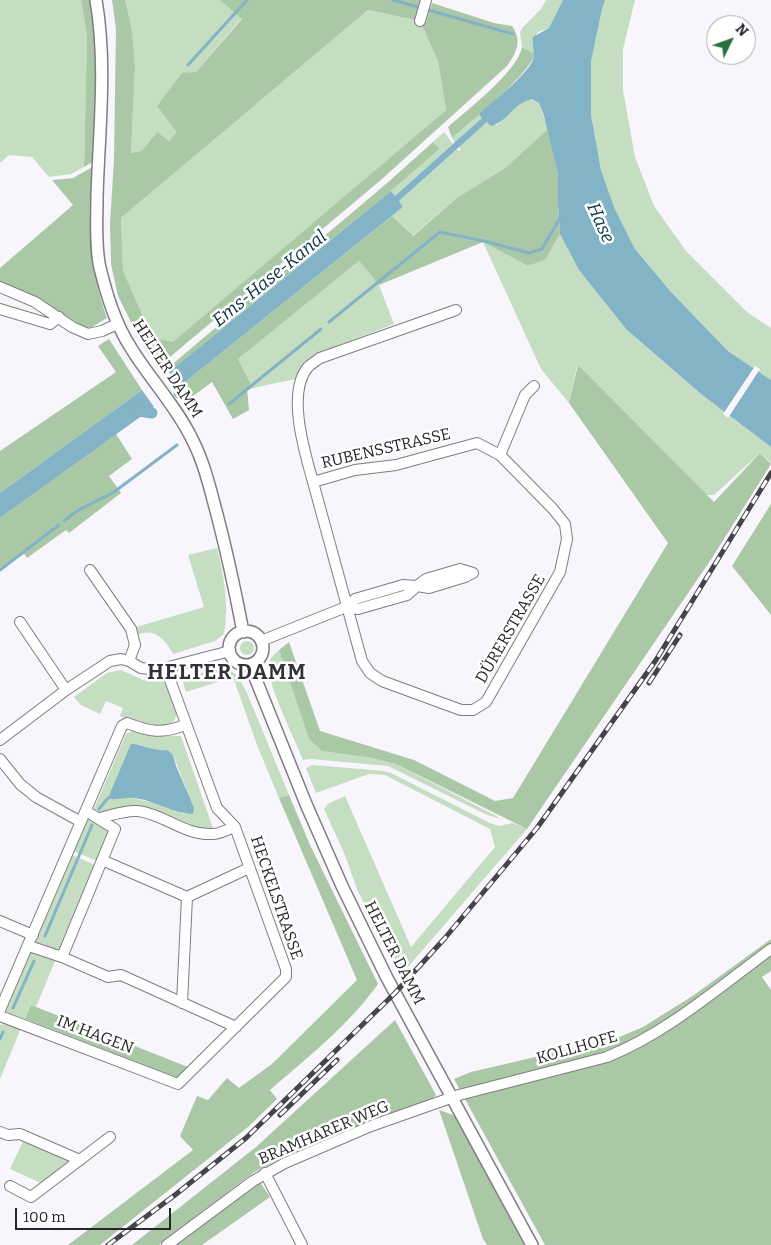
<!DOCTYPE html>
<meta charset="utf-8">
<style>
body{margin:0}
#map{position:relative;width:771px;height:1245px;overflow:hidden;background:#f8f5fd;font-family:Bitter,serif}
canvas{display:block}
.north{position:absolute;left:706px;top:15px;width:50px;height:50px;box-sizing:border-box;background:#fff;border:1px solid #a8a8a9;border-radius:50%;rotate:48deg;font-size:14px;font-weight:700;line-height:20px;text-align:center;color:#262528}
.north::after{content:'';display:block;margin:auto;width:18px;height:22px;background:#28713e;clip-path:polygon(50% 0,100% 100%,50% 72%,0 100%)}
.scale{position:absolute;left:15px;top:1208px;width:156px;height:22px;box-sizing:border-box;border:2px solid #262528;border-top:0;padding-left:6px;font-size:15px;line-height:18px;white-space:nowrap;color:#262528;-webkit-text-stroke:4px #fff;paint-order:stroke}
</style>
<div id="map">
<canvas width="771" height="1245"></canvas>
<div class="north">N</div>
<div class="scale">100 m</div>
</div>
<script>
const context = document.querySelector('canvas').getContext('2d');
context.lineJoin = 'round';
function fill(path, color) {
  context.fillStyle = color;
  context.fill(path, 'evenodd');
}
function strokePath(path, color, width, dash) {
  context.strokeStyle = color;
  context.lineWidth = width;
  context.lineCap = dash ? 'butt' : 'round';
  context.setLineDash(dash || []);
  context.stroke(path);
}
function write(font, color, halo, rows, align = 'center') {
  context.font = font + ' Bitter,serif';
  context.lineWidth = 5;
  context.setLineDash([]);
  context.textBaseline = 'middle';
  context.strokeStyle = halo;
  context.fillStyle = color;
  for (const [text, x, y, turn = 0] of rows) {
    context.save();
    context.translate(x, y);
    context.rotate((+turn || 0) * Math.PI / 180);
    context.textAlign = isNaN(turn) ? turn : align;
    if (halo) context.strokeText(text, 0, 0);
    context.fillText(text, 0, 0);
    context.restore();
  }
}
fill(new Path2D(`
 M0,0H81L87,36L84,167L71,174L49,177L32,157L9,155L0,163Z
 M125,0H220L242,18L196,72L157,105L178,132L169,141L156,133L142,152L131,153L135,68Z
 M546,0H563L549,28L538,32L532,42L535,54L522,47L520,32L523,27L541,9Z
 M605,0H635L623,49V90L635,157L654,206L686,251L748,313L771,328V380L728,351L671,292L635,249L614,207L601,170L591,115V62L602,9Z
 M368,10L420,21L438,61L446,110L173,343L158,339L154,335L147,326L138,308L123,271L121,218Z
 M532,99L539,103L548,129L505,168L458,197L412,236L392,216L403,207L399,201L457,149L459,151L461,150L459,147L487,122L497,125L523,101Z
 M479,114L483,117L455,143L452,138Z
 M444,132L453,144L395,196L391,191L438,149L433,142Z
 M560,234L579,270L626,329L701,394L771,447V463L760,453L714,495H704L577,366L569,403L541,369L483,242L528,266L545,260Z
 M359,261L379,285L394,324L318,353L302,366L295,379L253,388L238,359Z
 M217,548C224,576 229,605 224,634L215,641L173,654C166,640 153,626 136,636L133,628L204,607L188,555Z
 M240 648a7 7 0 1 1 14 0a7 7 0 1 1-14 0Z
 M279,650L309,739L322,751L372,758L398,765L502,819L487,815L388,766L311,759L303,760C296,741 264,679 269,662C271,657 276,653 279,650Z
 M219,669L230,670L238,676L247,693L289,795L279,798L257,745L233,677L186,692L182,679L183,677Z
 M121,670L143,680L165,681C168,688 177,708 176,715C173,739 132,721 120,716L123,708L106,701L100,714L81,705L74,697L107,673Z
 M134,730L163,736H181L214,831L197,830L154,812L103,814L94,809L126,734ZM138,744L160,751L168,750L173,755L194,808L184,814L161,804L131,798Z
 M312,765L384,771L391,773L490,823L499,826L513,823L527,829L401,975L357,889L345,855L324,809L328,804L345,796L411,947L495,847L490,829L385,775L369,774L316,793L306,768Z
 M88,816L109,830L97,861L73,851Z
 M72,855L95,865L60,948L55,951L37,944L36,941Z
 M30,953H34L65,962V964L55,961L36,1007L31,1005L25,1019L7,1016L5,1011Z
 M1,1024L21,1028L0,1079V1026Z
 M24,1139L67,1158L69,1162L68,1166L43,1184L10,1169Z`), '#c5ddc0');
fill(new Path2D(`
 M81,0H91L98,34L96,160L84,167L87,36Z
 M112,0H125L132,31L135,68L131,153L142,151L157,132L169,141L177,132L157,106L182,73L196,72L242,19L220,0H421L415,20L368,10L121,218L123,271L147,326L132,324L118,296L111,264L110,223L114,160L116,29Z
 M432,3L494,23L512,26C523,41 516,53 507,66L382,179L164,362C150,364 143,344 138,333L154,335L158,339L173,342L446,110L438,61L420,21L426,22Z
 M522,47L535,54C528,76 471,121 452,138L448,127C467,110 518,71 522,47Z
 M548,129L558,174V204L560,234L545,260L528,266L483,242L379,285L359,261L238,359L253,388L247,389L249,410L233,419L212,382L189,399L179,387L392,216L413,236L458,197L505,168Z
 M433,142L439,149L391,191L169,372V367L386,184Z
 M96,165C95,216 88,270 107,318L92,327L85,328L44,302L0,283V268L73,205L52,180L73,178Z
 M109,339L142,390L0,493V451L116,372L98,346Z
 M578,365L714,502L760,453L771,464L712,558L527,829L398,765L372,758L322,751L309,739L279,650L289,642L320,731L414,760L495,801L513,798L668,543L569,403Z
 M116,434L132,459L109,476L121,493L69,533L66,530L27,558L23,552L0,568V518Z
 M771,504V615L732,566Z
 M289,795L310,845L378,984C349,1025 308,1057 270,1090L277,1099L248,1127L100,1245H68L193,1150L180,1136L197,1096L208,1100L227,1078L239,1088L272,1064L357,980L279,798Z
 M771,939V971L762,977L771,990V1245H545L454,1079L471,1072L617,1038L643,1027L694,995Z
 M31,1005L188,1067L177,1078L25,1019Z
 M395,1020L436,1095L429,1102L283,1157L253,1173L159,1245H132L256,1147Z
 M439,1110L456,1116L524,1245H487L483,1239Z
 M260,1182L270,1197L202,1245H175Z`), '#aac8a5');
fill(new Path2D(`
 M563,0H605L602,9L591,62V115L601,170L614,207L635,249L671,292L728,351L771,380V447L701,394L626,329L579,270L560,234L558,204V174L544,116L539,103L532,99C513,103 508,122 491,126L487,122L399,201L403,207L179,387L169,372L391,191L395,196L482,118L479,114C493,101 526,76 533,60C536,52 531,45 533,37L549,28Z
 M142,390L154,407L0,518V493Z
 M131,744C144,744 154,752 168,750L173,755L176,766L190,798L194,808L193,814C174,814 153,799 132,798C124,797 116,801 108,798Z`), '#83b3c6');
fill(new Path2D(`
 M755,366L760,369L728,418L723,414Z`), '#f8f5fd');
strokePath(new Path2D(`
 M393,0L513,34
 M188,65L247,0
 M329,322L440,232L484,241L529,253L542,249L560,218
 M229,404L321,329
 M64,521L77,511L114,492L177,445
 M0,570L59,525
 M99,809L108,798
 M45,936L92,825
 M13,1008L34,961
 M0,1039L3,1032`), '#83b3c6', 3);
strokePath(new Path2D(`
 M179,393L181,374
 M133,410L152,413`), '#83b3c6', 11);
const minor = new Path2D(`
 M420,21L426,0
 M0,287L35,302L72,327L88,334L102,331L117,324
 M0,309L50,324L59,317
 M477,443L500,455L553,509L565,524L567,539L560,572L486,702L473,710H461L382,681L370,673L362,661L313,482L355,470L396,465Z
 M500,455L525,395L534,386
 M313,482C305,453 286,393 308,367C311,364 316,361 320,358L456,310
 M460,569L473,573L465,577L429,588L417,586L426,579Z
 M90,570L131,629L135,645L129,661
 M403,585L417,586L407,595L358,609L346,607L355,599Z
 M20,622L66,690
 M261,641L346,607
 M0,740L66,690L110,661L121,659L129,661L141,668L157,670L230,651
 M0,759L20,784L36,797L81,822
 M100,818C112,815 125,810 138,811C164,814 185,836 213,834C220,834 228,829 235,827
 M102,860L187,897
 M187,897L249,868
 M0,921L33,935
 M29,946L62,957L108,977L121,975L236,1027
 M62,957L115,829L86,811
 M182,1003L187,897
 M0,1010L122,726L127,723C150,732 162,734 185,725
 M0,1016L178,1084L286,977V969L235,827L217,808L166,669
 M0,1132L8,1135L20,1134L80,1160
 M265,1173L302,1245
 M10,1186L31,1197L110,1137
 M167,1245L253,1181L285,1163L371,1126L459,1095L607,1057C668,1032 718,988 771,949`);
const tertiary = new Path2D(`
 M96,0C107,64 99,131 97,196C97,218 95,247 100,268C107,296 115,323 131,348C150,379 176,406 192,439C203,460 209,484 215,507C226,548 235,590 243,632
 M229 648a17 17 0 1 1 34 0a17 17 0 1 1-34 0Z
 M250,665L306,804L342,886L387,978L532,1245`);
strokePath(minor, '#7f7c83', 12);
strokePath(tertiary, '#7f7c83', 14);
strokePath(minor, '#fff', 10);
strokePath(tertiary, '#fff', 11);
const rail = new Path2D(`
 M649,683L680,635
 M280,1115L337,1060
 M108,1245L175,1195L246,1138L395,993L445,938L537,828L656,660L771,473`);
strokePath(rail, '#454448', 5);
strokePath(rail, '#fff', 3, [9]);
write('16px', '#262528', '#fff', [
 ["HELTER DAMM",167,369,57],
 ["RUBENSSTRASSE",386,449,-13],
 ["DÜRERSTRASSE",511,629,-60],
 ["HECKELSTRASSE",276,898,71],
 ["HELTER DAMM",394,953,63],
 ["IM HAGEN",95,1035,21],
 ["KOLLHOFE",577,1048,-16],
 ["BRAMHARER WEG",324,1133,-23]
]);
write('italic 18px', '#04313f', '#fff', [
 ["Hase",600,223,66],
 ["Ems-Hase-Kanal",270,279,-39]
]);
context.letterSpacing = '1px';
write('bold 21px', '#333137', '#fff', [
 ["HELTER DAMM",227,673]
]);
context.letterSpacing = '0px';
</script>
